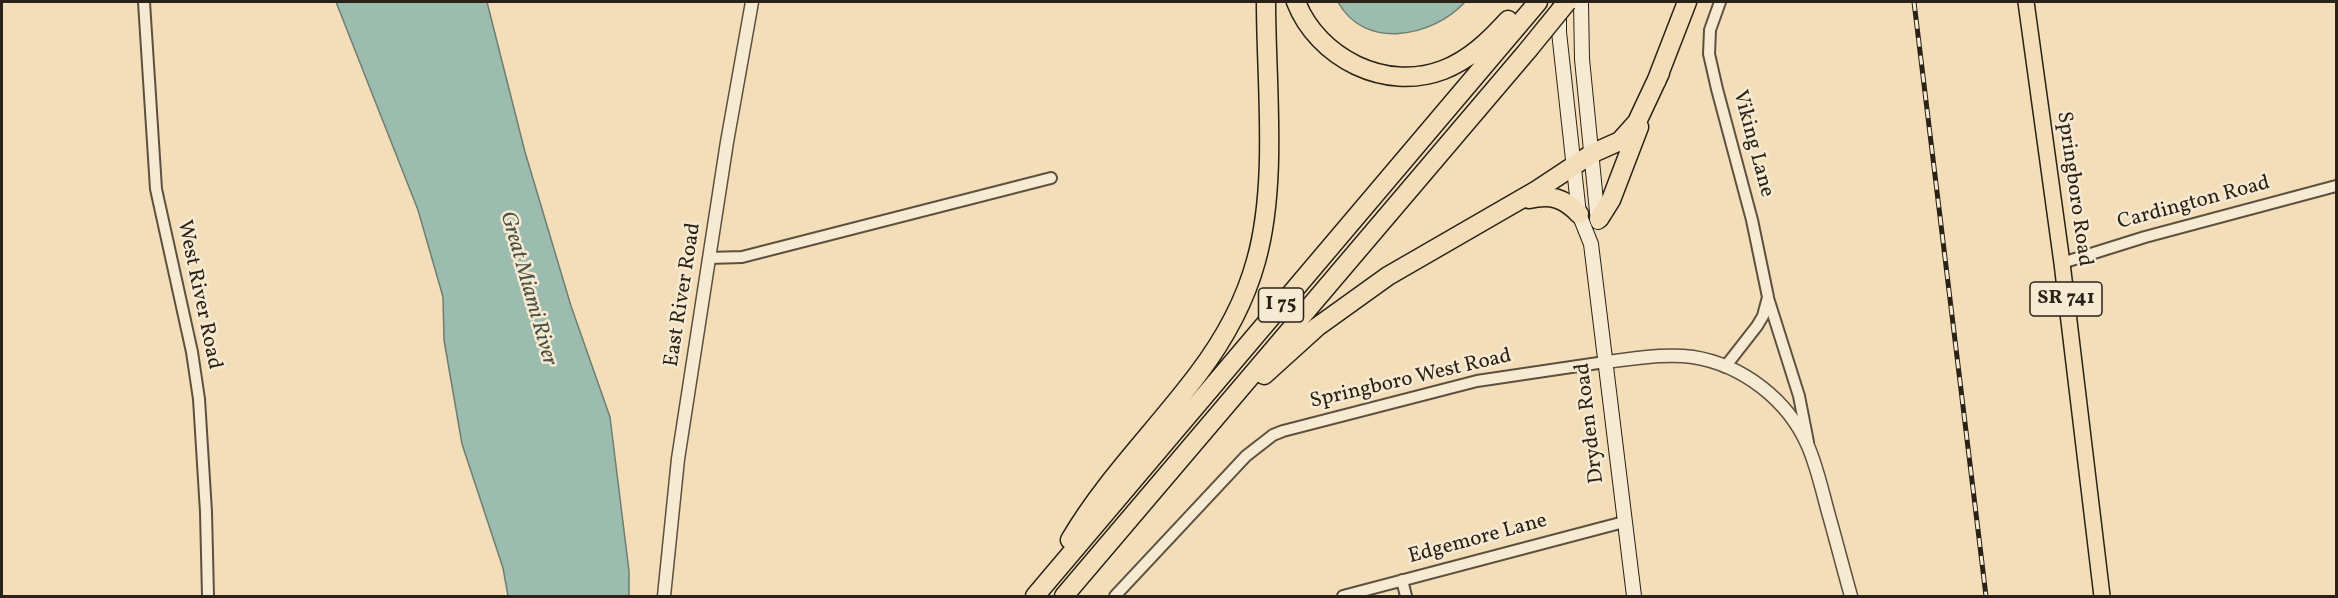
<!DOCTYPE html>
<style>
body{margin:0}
#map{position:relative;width:2338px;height:598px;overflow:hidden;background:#f3deb9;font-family:Vollkorn,serif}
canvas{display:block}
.frame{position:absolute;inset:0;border:3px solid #2a2216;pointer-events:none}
</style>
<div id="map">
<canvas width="2338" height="598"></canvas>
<div class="frame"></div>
</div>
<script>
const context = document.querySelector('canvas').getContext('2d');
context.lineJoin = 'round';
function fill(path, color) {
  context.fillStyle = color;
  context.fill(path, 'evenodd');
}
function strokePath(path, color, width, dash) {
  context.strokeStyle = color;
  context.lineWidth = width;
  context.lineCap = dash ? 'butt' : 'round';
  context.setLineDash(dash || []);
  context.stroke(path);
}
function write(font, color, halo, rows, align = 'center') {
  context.font = font + ' Vollkorn,serif';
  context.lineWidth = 5;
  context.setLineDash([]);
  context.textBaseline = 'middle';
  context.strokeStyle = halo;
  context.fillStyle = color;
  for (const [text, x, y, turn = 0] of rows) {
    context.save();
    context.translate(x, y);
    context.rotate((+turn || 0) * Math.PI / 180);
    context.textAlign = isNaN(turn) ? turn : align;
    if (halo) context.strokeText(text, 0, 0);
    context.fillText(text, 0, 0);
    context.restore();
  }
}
const water = new Path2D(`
 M336,2H487L525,152L571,306L610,417L629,571V596H508L503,568L462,444L444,340L443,297L418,210Z
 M1338,2H1465C1432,38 1364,50 1338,2Z`);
fill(water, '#9bbcae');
strokePath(water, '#6e7e71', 1.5);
const minor = new Path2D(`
 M144,2L156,189L192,352L199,399L206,512L208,596
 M1720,2L1710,30L1709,54L1717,89L1752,220L1768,297L1763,316L1757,326L1725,367
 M709,258L742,257L1051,178
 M2062,263L2145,237L2336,186
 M1768,298L1799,396L1808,442
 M1402,580L1406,596
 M1115,596L1246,456L1273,435L1283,431L1477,381L1605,362
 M1343,596L1624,522`);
const tertiary = new Path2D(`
 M1605,362C1634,359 1664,353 1693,357C1743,365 1788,400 1808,446C1817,467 1822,490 1828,512C1836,540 1843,568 1851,596
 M664,596L678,459L727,142L752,2`);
const secondary = new Path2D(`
 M1581,2L1582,59L1598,222
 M1559,8V32L1579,214L1591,244L1634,596`);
const primary = new Path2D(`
 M2026,2L2062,263L2102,596`);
const motorway = new Path2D(`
 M1296,2C1318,58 1385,92 1443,70C1469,60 1489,41 1508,20
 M1656,82L1687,2
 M1529,199C1551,194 1564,198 1579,214
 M1599,219L1611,200L1639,127
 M1264,375L1317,327L1388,276L1537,190L1593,153L1620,141L1637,122L1660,73
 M1070,540C1105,480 1156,430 1198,374C1223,341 1245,301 1256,261C1278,183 1266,83 1266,2
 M1035,596L1538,2
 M1064,596L1528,50`);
strokePath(minor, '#5c513f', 14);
strokePath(tertiary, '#5c513f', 15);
strokePath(secondary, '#2a2216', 16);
strokePath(primary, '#2a2216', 18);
strokePath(motorway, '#2a2216', 21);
strokePath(minor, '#f7ead2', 10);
strokePath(tertiary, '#f7ead2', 12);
strokePath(secondary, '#f7ead2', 14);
strokePath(primary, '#f3deb9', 15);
strokePath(motorway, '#f3deb9', 18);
const rail = new Path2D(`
 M1914,2L1986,596`);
strokePath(rail, '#2a2216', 5);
strokePath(rail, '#f7ead2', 3, [9]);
const motorwayBridge = new Path2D(`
 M1528,50L1567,2`);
strokePath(motorwayBridge, '#2a2216', 21, []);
strokePath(motorwayBridge, '#f3deb9', 18);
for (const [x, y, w] of [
 [2066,299,72],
 [1281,305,45]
]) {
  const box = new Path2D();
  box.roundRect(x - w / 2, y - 17, w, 34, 4.5);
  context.fillStyle = '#f7ead2';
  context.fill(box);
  strokePath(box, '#2a2216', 1.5);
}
write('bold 20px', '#2a2216', null, [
 ["SR 741",2066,299],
 ["I 75",1281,305]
]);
write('21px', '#2a2216', '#f7ead2', [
 ["Viking Lane",1752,144,75],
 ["Springboro Road",2073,189,82],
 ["Cardington Road",2194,204,-15],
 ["West River Road",198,295,78],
 ["East River Road",684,295,-81],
 ["Springboro West Road",1411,380,-13],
 ["Dryden Road",1591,423,-97],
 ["Edgemore Lane",1478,540,-15]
]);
write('italic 22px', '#4c5044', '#f7ead2', [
 ["Great Miami River",527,289,74]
]);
</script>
